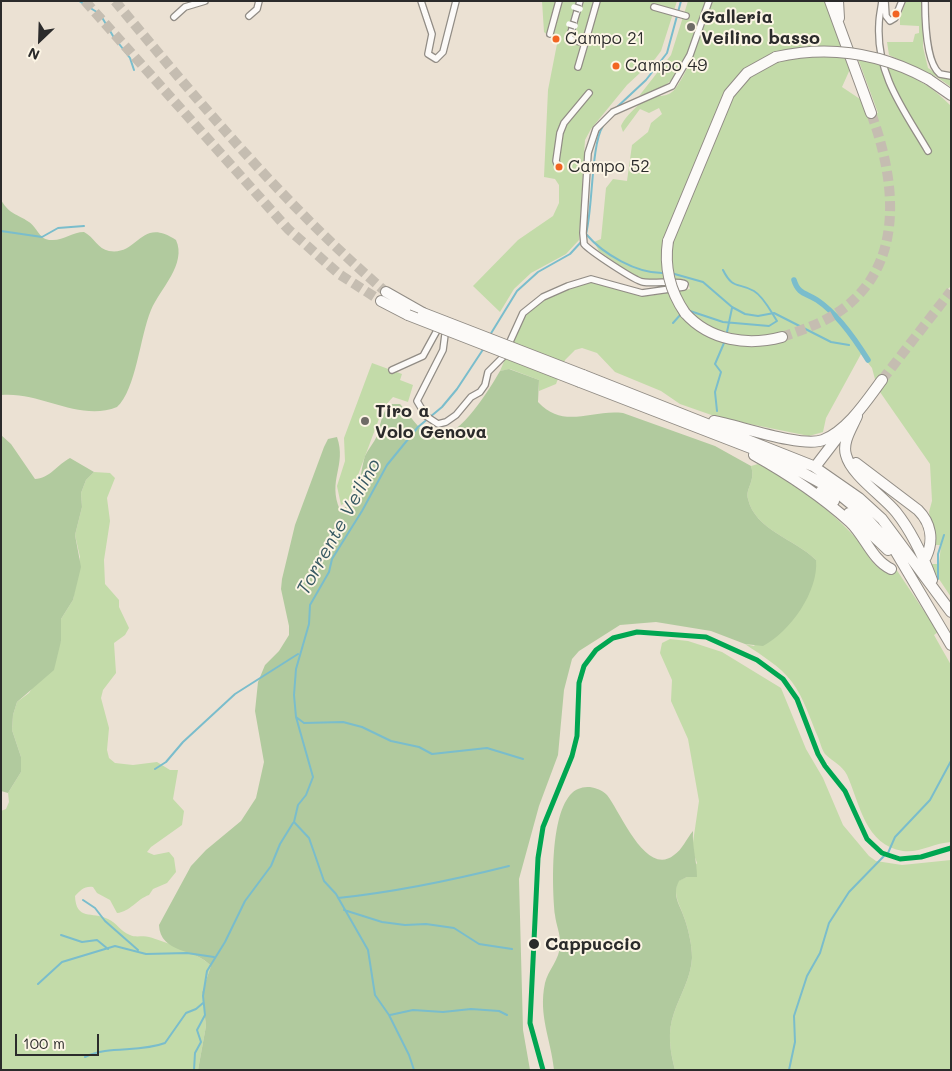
<!DOCTYPE html>
<style>
body{margin:0}
#map{position:relative;width:952px;height:1071px;overflow:hidden;background:#ebe1d3;font-family:Mali,sans-serif}
canvas{display:block}
.frame{position:absolute;inset:0;border:2px solid #2b2b2b;pointer-events:none}
.north{position:absolute;left:15px;top:15px;width:50px;height:50px;-webkit-text-stroke:4px #fcf5e5;paint-order:stroke;rotate:204deg;font-size:14px;font-weight:700;line-height:20px;text-align:center;color:#2b2b2b}
.north::after{content:'';display:block;margin:auto;width:18px;height:22px;background:#2b2b2b;clip-path:polygon(50% 0,100% 100%,50% 72%,0 100%)}
.scale{position:absolute;left:15px;top:1034px;width:84px;height:22px;box-sizing:border-box;border:2px solid #2b2b2b;border-top:0;padding-left:6px;font-size:15px;line-height:18px;white-space:nowrap;color:#2b2b2b;-webkit-text-stroke:4px #fcf5e5;paint-order:stroke}
</style>
<div id="map">
<canvas width="952" height="1071"></canvas>
<div class="frame"></div>
<div class="north">N</div>
<div class="scale">100 m</div>
</div>
<script>
const context = document.querySelector('canvas').getContext('2d');
context.lineJoin = 'round';
function fill(path, color) {
  context.fillStyle = color;
  context.fill(path, 'evenodd');
}
function strokePath(path, color, width, dash) {
  context.strokeStyle = color;
  context.lineWidth = width;
  context.lineCap = dash ? 'butt' : 'round';
  context.setLineDash(dash || []);
  context.stroke(path);
}
function write(font, color, halo, rows, align = 'center') {
  context.font = font + ' Mali,sans-serif';
  context.lineWidth = 4;
  context.setLineDash([]);
  context.textBaseline = 'middle';
  context.strokeStyle = halo;
  context.fillStyle = color;
  for (const [text, x, y, turn = 0] of rows) {
    context.save();
    context.translate(x, y);
    context.rotate((+turn || 0) * Math.PI / 180);
    context.textAlign = isNaN(turn) ? turn : align;
    if (halo) context.strokeText(text, 0, 0);
    context.fillText(text, 0, 0);
    context.restore();
  }
}
fill(new Path2D(`
 M542,1H677L661,51L655,59L627,85L591,129L585,140L579,240L566,254L531,273L514,289L500,312L473,286L518,240L553,216L559,203V185L555,179L544,177L548,90L557,44L544,32Z
 M688,1H706L689,53L672,80L660,89L639,96L671,55Z
 M713,1H827L851,67L842,87L863,101L866,116L878,113L857,56C896,70 921,75 951,106V286L947,290L951,295V597L929,564H939L941,545H935L929,512L932,501L930,464L880,392L887,382L880,377L876,383L872,368L861,354L826,418L823,432L809,436L720,418L680,404L661,391L615,372L597,353L582,348L575,350L565,360L556,384L539,391V380L510,369L500,371L523,317L546,299L572,287L591,282L649,296L690,289L688,282L683,279L662,281L640,280L599,251L594,242L601,239L606,188L613,179L627,181L632,145L648,132L651,123L662,114L659,108L649,113L640,109L623,132L621,126C624,118 640,102 647,99C657,94 667,99 675,89C690,70 704,25 713,1Z
 M906,1H923V47L928,68L942,77L951,78V87L937,77L889,55L887,42H913L915,34L919,33V26L900,25V17Z
 M372,363L402,374L400,380L413,385L408,402L393,397L383,408L348,502L341,505L337,486L345,461L344,438Z
 M758,464C792,480 828,508 854,536C868,551 868,565 890,574L894,566L938,632L934,635L951,665V842C934,843 920,853 903,851C865,845 860,804 847,775C842,765 833,762 825,754C822,750 820,742 818,737C810,719 804,698 792,682C780,666 761,655 745,644L754,646L816,560C795,539 755,530 748,499C745,488 756,482 751,466Z
 M94,472L110,473L115,478L107,498L110,521L104,560L105,584L119,600V607L129,628L125,635L114,643L116,673L103,690L101,698L109,728L107,750L109,758L115,763L133,765L157,762L170,770H178L173,799L184,811L182,825L151,847L147,852L154,855L169,852L174,858L176,872L167,883L153,889L149,895C137,899 130,912 117,913L110,900L97,893L93,887C84,886 81,890 75,896C76,921 92,911 108,919C117,923 121,932 130,935C136,938 143,935 149,937C163,941 202,955 211,966L202,992L206,1026L198,1070H1V811L6,809L9,802L8,793L21,772V757L12,730L13,715L17,702L29,693L61,641V619L73,600L80,557L75,535L82,507L81,493L86,480Z
 M670,639L688,641L722,652L781,688L806,749L823,778L843,825L869,856L876,861L902,865L951,860V1070H675C670,1051 667,1032 674,1013C680,995 691,978 692,958C692,946 689,932 685,920C681,906 672,896 678,881L687,877L697,863L692,849L699,801L688,739L671,701L672,680L660,653L662,643Z`), '#c3dba9');
fill(new Path2D(`
 M1,200C10,215 16,213 29,222C39,229 39,241 53,240C64,240 73,232 84,232C94,237 98,249 109,251C139,256 140,216 176,240C187,264 160,289 151,310C140,336 136,390 117,407C79,422 40,391 1,395Z
 M509,369L539,380L538,402C564,430 591,409 623,413L715,446L751,466C756,482 745,488 748,499C755,530 795,539 816,560C819,591 790,632 763,646L745,644L711,631L656,622L620,625L579,651L572,659L564,690L558,755L539,806L519,879L523,1030L530,1070H198L206,1026L202,992L211,966C196,948 160,954 159,925L191,866L206,850L241,821L256,798L264,762L255,711L258,682L265,665L279,651L289,635V626L281,589L282,579L295,525L324,447L328,439L337,437C347,466 327,480 340,510C361,502 359,475 365,456C368,449 374,443 377,436C381,424 381,414 390,404H400C409,413 417,429 430,435C455,447 489,390 500,371Z
 M1,435L11,444L35,479C49,479 58,464 70,458L94,472L86,480L81,493L82,507L75,535L81,567L73,600L61,619V641L54,670L17,702L13,715L12,730L21,757V772L8,793L1,791Z
 M590,787C596,788 602,790 607,795C620,811 646,878 674,855C682,850 687,838 693,831C692,847 697,861 697,877H687L679,881C671,896 681,906 685,920C689,932 692,946 692,958C691,978 680,995 674,1013C667,1032 670,1051 675,1070H554C551,1039 538,1016 545,983C548,970 560,959 560,945C561,935 556,925 555,915C552,886 550,814 572,793C577,788 583,787 590,787Z`), '#b1ca9e');
strokePath(new Path2D(`
 M79,1L100,14L113,36L130,58L134,70
 M616,108L646,80L667,53L681,1
 M1,231L42,237L58,228L84,226
 M586,234C593,208 591,144 603,126
 M586,234C603,254 637,274 664,273
 M671,273L703,282L732,307L745,314L758,316L774,313L831,342L849,345
 M687,310L723,322L769,326L777,321C771,312 764,297 754,291C738,282 733,290 723,270
 M673,323L681,314
 M727,332L732,308
 M490,335L517,291L538,272L570,254L582,241
 M717,411L715,392L721,372L715,364L724,343
 M938,579V554L944,535
 M296,717L304,723L343,722L362,727L391,741L419,747L432,754L487,748L523,759
 M155,769L166,762L183,742L235,694L298,654
 M888,853L895,837L930,800L951,761
 M338,898C396,892 453,880 509,866
 M83,900L95,908L105,921L138,950
 M344,910L382,922L405,925L426,924L454,928L479,944L512,949
 M61,935L82,942L97,940L108,949
 M38,984L62,962L115,946L146,954L187,953L214,957
 M390,1015L413,1010L443,1012L471,1009L499,1011L507,1015
 M85,1057C109,1045 139,1053 165,1043L186,1013L196,1009L203,1003
 M194,1070L195,1053L201,1042L197,1030L205,1015L203,996L207,971L225,942L245,901L271,866L280,844L293,823
 M414,1070L409,1055L389,1015L375,995L368,950L336,894L324,881L309,838L294,822L298,805L306,795L313,777L296,717L294,695L296,669L309,624L310,605L329,572L332,559L362,511L387,465L418,427L442,407L457,389L484,348
 M789,1070L795,1042L794,1016L807,976L820,953L829,923L849,892L884,856`), '#7abdcc', 2);
strokePath(new Path2D(`
 M794,280C798,294 806,293 817,300C838,314 855,339 868,360`), '#7abdcc', 5.5);
strokePath(new Path2D(`
 M85,1L288,229L339,274L381,301
 M115,1C200,103 285,206 386,292
 M782,337C796,332 811,327 825,320C907,277 898,186 871,113
 M882,380L951,291`), '#c5bdb1', 10, [10, 5]);
const street = new Path2D(`
 M421,1L432,34L428,54L436,59L443,52L456,1
 M580,1L569,39L585,43L597,1
 M882,1C881,9 879,17 879,24C876,75 904,110 928,151
 M885,1L886,16L890,21L895,18L902,1
 M925,1C925,19 926,63 940,74L951,76
 M654,7L686,16
 M249,16L257,9L259,1
 M174,17L185,7L205,1
 M550,34L559,1
 M578,67L585,43
 M558,166L556,161L560,133L564,123L589,93
 M446,327L443,350L417,401L426,416L438,424L446,422L456,415L471,397L480,392L485,385L488,372L503,357L523,313L543,297L568,286L591,279L642,293L684,287L685,284C679,280 653,284 643,282C635,281 590,251 584,244L583,233L588,153L596,129L613,112L672,86L690,55L709,1
 M392,370L423,356L440,325`);
const highway = new Path2D(`
 M830,1L871,113
 M838,1L839,18
 M928,79L951,95
 M668,241L729,94L747,73L776,57
 M386,292L423,313
 M381,301L408,315
 M685,313C710,341 748,346 782,337
 M583,375L813,466L859,498L882,519L951,612
 M580,382L774,457L834,490L862,513L893,547L951,645
 M857,416C852,428 842,442 846,455C851,475 883,496 896,512C912,532 923,556 932,580
 M714,421C740,426 802,448 823,440C848,430 867,400 882,380
 M754,455C788,474 821,496 850,522C865,536 872,560 891,569
 M818,463L841,433
 M856,463L918,510C931,523 934,540 926,557
 M821,491L834,501
 M849,513L888,550`);
strokePath(street, '#918c85', 8);
strokePath(highway, '#918c85', 12);
strokePath(street, '#fcfaf8', 5.5);
strokePath(highway, '#fcfaf8', 10);
const streetBridge = new Path2D(`
 M574,7L580,9
 M569,24L575,26`);
const highwayBridge = new Path2D(`
 M776,57C829,45 880,53 928,79
 M668,241C664,267 670,291 685,313
 M423,313L583,375
 M408,315L580,382`);
strokePath(streetBridge, '#918c85', 8, []);
strokePath(highwayBridge, '#918c85', 12, []);
strokePath(streetBridge, '#fcfaf8', 5.5);
strokePath(highwayBridge, '#fcfaf8', 10);
strokePath(new Path2D(`
 M543,1070L530,1023L538,858L543,827L572,756L577,736L579,683L584,666L596,650L613,638L637,632L706,637L757,660L783,679L797,699L818,754L825,766L845,791L867,839L882,853L900,859L921,857L951,848`), '#00a651', 5);
for (const [x, y, r, color] of [
 [896,14,4.5,"#f26522"],
 [691,27,5,"#6e6b66"],
 [556,39,4.5,"#f26522"],
 [616,66,4.5,"#f26522"],
 [559,167,4.5,"#f26522"],
 [365,421,5,"#6e6b66"],
 [534,944,6,"#2b2b2b"]
]) {
  const dot = new Path2D();
  dot.arc(x, y, r, 0, 2 * Math.PI);
  context.fillStyle = color;
  context.fill(dot);
  strokePath(dot, '#fcf5e5', 2);
}
write('17px', '#2b2b2b', '#fcf5e5', [
 ["Campo 21",565,39],
 ["Campo 49",625,66],
 ["Campo 52",568,167]
], 'left');
write('bold 18px', '#2b2b2b', '#fcf5e5', [
 ["Galleria",701,17],
 ["Veilino basso",701,38],
 ["Tiro a",375,411],
 ["Volo Genova",375,432]
], 'left');
write('bold 18px', '#2b2b2b', '#fcf5e5', [
 ["Cappuccio",545,944]
], 'left');
write('italic 19px', '#365862', '#fcf5e5', [
 ["Torrente Veilino",339,527,-61]
]);
</script>
